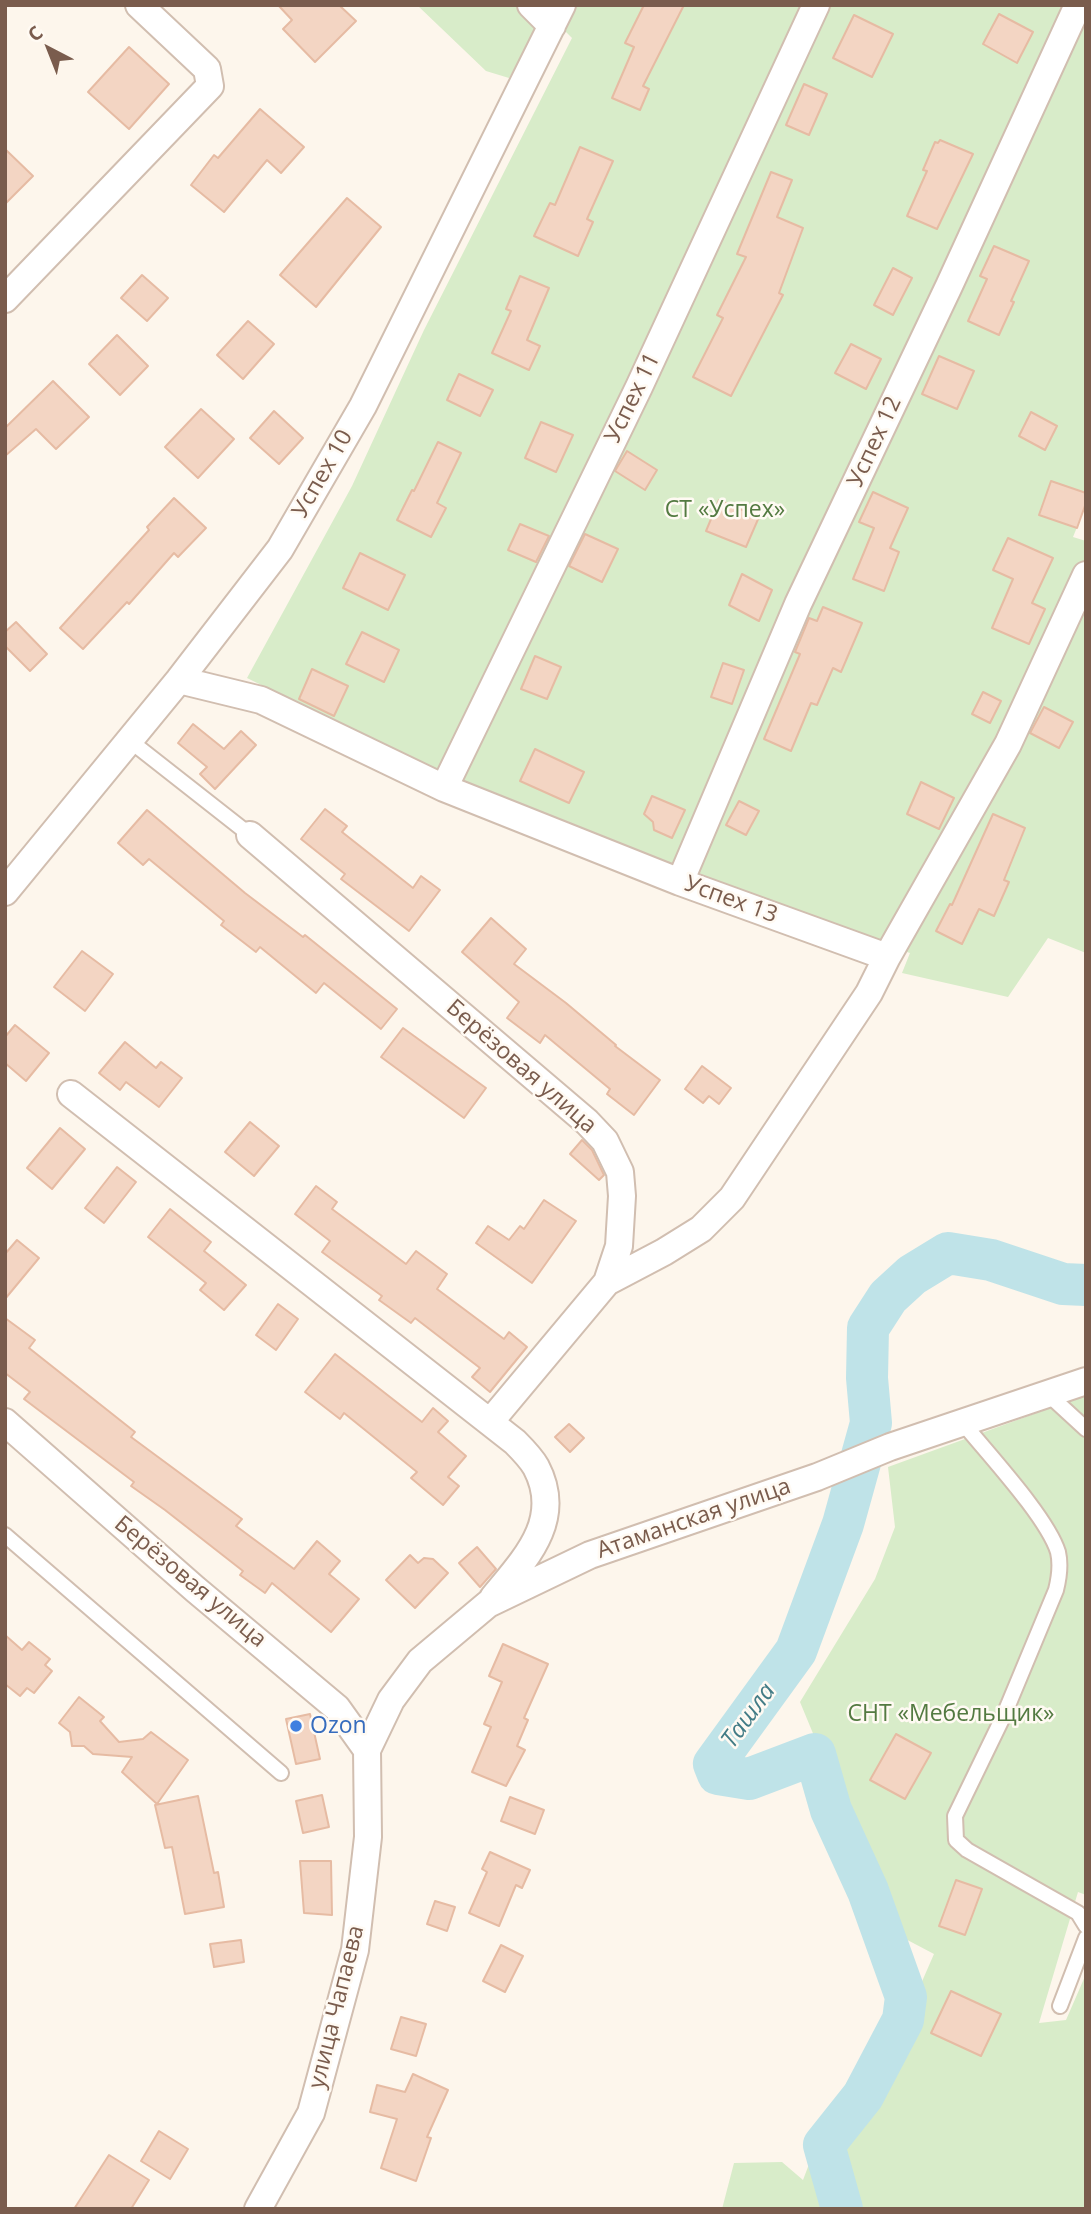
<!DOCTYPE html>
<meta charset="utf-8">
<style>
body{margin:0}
#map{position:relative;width:1091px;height:2214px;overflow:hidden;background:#fdf6ec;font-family:"Open Sans",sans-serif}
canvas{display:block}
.frame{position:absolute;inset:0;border:7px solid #7a5c4d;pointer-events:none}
.north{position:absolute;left:14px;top:14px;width:70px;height:70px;-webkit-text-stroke:5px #fffaf3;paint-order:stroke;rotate:318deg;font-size:19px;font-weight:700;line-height:28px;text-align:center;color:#7a5c4d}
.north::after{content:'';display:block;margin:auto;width:24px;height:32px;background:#7a5c4d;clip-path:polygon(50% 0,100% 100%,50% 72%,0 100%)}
</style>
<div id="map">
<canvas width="1091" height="2214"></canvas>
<div class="frame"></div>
<div class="north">С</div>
</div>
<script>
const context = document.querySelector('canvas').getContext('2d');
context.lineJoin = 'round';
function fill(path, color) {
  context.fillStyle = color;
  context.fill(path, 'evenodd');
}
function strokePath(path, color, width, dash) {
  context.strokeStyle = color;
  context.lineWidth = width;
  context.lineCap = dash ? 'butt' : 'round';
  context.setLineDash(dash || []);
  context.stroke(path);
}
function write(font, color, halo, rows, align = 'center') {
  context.font = font + ' "Open Sans",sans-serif';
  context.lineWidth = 5;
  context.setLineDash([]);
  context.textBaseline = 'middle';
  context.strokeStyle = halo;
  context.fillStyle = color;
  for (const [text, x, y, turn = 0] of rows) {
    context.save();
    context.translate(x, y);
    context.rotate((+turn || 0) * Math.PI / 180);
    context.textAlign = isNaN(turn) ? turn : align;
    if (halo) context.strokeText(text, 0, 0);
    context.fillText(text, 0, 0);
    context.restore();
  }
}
fill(new Path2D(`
 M417,5H524L535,16V34L509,78L486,71Z
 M539,5H1086V505L1073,537L1086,541V953L1048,938L1008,997L902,973L910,953L869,940L461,784L247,678L352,486L424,330L572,38Z
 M1086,1395V1895L1078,1892L1039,2023L1066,2020L1086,1974V2209H722L734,2163L782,2162L803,2180L827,2117L858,2063L892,2050L934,1954L896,1934L800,1702L875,1579L895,1527L888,1467Z`), '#d8ecc9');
strokePath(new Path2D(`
 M842,2209L824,2145L863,2096L903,2020L906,1997L868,1891L831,1810L815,1754L749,1779L718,1774L714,1764L796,1651L843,1524L871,1423L867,1378L868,1328L888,1297L912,1275L948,1253L991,1260L1063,1284L1086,1285`), '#bfe3e8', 42);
const building = new Path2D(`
 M278,5H339L356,21L315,62L283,29L292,20Z
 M644,5H684L643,86L649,89L640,110L612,98L634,47L625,43Z
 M999,14L1033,32L1017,63L983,44Z
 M854,15L893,34L872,77L833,58Z
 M129,47L169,84L129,129L88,92Z
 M804,84L827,94L809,135L786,125Z
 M260,109L304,147L281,173L267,160L224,212L191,185L214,155L218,158Z
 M940,140L973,154L937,229L907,216L927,171L923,170L935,142L938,143Z
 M580,147L613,161L587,219L593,222L578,256L534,236L550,203L555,205Z
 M5,149L33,176L5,204Z
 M771,172L792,180L777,217L803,228L779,293L783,295L731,396L693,377L723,318L717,315L746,257L737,254Z
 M347,198L381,227L316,307L280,275Z
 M994,246L1029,261L1011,301L1014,302L999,335L968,321L987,279L980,276Z
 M893,268L912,278L893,315L874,305Z
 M142,275L168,298L147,321L121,298Z
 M520,276L549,288L527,340L540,346L529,370L492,353L511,311L506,309Z
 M248,321L274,344L243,379L217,355Z
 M117,335L148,366L120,395L89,364Z
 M851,344L881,359L866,389L835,373Z
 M939,356L974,371L957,409L922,394Z
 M459,374L493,390L480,416L447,400Z
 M53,381L89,417L56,449L36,429L5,456V428Z
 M201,409L234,439L198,478L165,447Z
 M274,411L303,438L279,464L250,438Z
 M1031,412L1057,426L1045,450L1019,436Z
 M541,422L573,435L556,472L525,458Z
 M438,442L461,453L437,503L446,508L431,537L397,520L412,490L414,491Z
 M627,451L657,470L645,490L615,471Z
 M1051,481L1086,493V503L1077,528L1039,515Z
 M873,492L908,508L890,548L899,552L884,591L853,579L874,528L859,522Z
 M174,498L206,528L178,557L174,553L129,604L127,602L83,649L60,628L149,530L147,527Z
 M719,500L759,517L746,547L706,531Z
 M520,524L549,536L536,562L508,550Z
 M585,534L618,549L602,582L569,566Z
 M1008,538L1053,558L1032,603L1045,609L1029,644L992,628L1013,579L993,570Z
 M360,553L405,575L388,610L343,588Z
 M742,574L772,590L759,621L729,605Z
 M823,607L862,623L841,672L833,668L817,705L811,703L791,751L764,739L800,654L795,652L809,618L817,621Z
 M16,622L47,654L30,671L5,646V632Z
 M362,632L399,650L384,682L346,664Z
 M535,656L561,667L547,699L521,689Z
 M723,663L744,670L732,704L711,697Z
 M312,669L348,686L334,716L299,699Z
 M983,692L1001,701L990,723L972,714Z
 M1044,707L1073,722L1059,748L1030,733Z
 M193,724L224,749L241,731L256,745L215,789L200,774L207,767L178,743Z
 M535,749L584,772L569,803L520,781Z
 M921,782L954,798L939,829L907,814Z
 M652,796L685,810L672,838L654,830L653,822L644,814Z
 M739,801L759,811L746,835L726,825Z
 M325,809L347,826L342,832L413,888L421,876L440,890L409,931L341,879L345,874L301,839Z
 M147,810L245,893L303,937L305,935L397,1009L381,1029L324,983L316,993L260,947L256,952L221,925L224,921L149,859L143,865L118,843Z
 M993,814L1025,828L1004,880L1009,882L994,916L979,909L962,944L936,931L950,904L952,905Z
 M491,918L526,949L514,964L566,1003L616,1045L615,1046L660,1080L634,1115L607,1094L610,1089L545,1035L540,1043L507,1018L519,1002L462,952Z
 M82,951L113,974L85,1011L54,987Z
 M15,1025L49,1053L26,1081L5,1063V1037Z
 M403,1028L486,1088L464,1118L381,1057Z
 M125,1042L156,1068L161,1062L182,1078L159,1107L126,1082L120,1090L99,1073Z
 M702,1066L731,1088L719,1104L709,1096L703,1103L685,1089Z
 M250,1122L279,1146L254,1176L225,1152Z
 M60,1128L85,1149L52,1189L27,1168Z
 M582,1140L592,1150L604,1175L599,1180L570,1154Z
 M117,1167L136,1182L104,1223L85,1208Z
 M316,1186L337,1202L332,1209L406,1264L416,1251L447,1274L437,1289L504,1339L509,1332L527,1347L490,1392L472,1377L480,1368L415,1318L411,1323L379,1300L382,1296L322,1252L330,1241L295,1214Z
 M544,1200L576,1221L532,1283L476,1243L488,1226L509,1240L520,1226L524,1229Z
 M170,1209L211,1242L204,1251L246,1285L224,1310L200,1290L206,1283L148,1237Z
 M17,1240L39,1258L5,1299V1254Z
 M278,1304L298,1319L276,1350L256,1335Z
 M5,1318L35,1340L29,1348L135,1432L131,1437L242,1519L236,1526L294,1569L317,1541L340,1561L329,1574L359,1599L331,1632L272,1583L265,1593L240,1575L243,1571L165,1510L131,1486L134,1482L24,1399L30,1392L5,1373Z
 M335,1354L422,1422L433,1408L448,1421L438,1432L466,1456L448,1477L459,1486L443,1505L411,1478L417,1472L344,1413L340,1419L305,1392Z
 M569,1424L584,1438L570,1452L555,1437Z
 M477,1547L496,1569L480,1587L459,1563Z
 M410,1555L418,1563L424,1558L433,1559L448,1573L415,1608L386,1580Z
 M5,1635L22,1650L29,1642L50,1659L45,1665L52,1671L34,1693L27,1688L20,1696L5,1684Z
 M503,1644L548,1664L524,1718L528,1720L517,1746L525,1750L506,1786L472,1772L491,1727L484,1724L502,1682L489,1676Z
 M79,1697L104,1717L100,1721L119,1742L143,1739L151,1732L188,1760L157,1804L122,1772L132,1757L93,1754L84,1746H72L70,1732L59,1723Z
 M310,1714L320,1759L296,1764L286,1719Z
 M896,1734L931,1753L905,1799L870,1780Z
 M322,1795L329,1827L303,1833L296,1801Z
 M198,1796L214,1873L218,1872L224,1907L185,1914L172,1847L165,1848L155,1805Z
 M510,1797L544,1810L535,1834L501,1821Z
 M490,1852L530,1870L522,1888L516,1885L499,1926L469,1913L487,1872L482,1869Z
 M300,1861H331L332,1915L304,1913Z
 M956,1880L982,1889L965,1935L939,1926Z
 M435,1901L455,1907L447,1931L427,1924Z
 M241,1940L244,1962L214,1967L210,1944Z
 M501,1945L523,1956L505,1992L483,1981Z
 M951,1991L1001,2014L981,2056L931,2033Z
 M401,2017L426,2024L416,2056L391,2049Z
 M413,2074L448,2090L427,2137L431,2138L416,2181L381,2168L397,2119L370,2112L377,2085L405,2092Z
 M159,2131L188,2149L170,2179L141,2161Z
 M109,2155L149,2180L131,2209H74Z`);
fill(building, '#f3d5c3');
strokePath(building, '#e6bba3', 2);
const lane = new Path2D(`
 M129,740L250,835
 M1049,1395L1086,1429
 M963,1423C988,1454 1047,1517 1058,1552C1061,1565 1059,1578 1056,1590L1004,1715L955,1816L956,1840L967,1850L1078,1913L1086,1926
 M5,1535L281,1773
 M1060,2006L1086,1938`);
const street = new Path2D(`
 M531,5L552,26
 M5,299L210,86L207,69L139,5
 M179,680L261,700L444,788L680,882L887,957L1008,744L1086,575
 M444,788L639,387L816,5
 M250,835L587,1122L605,1141L620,1172L622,1196L619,1246L607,1282L490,1422
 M680,882L798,604L949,286L1078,5
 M5,892L179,680L280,549L363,406L562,5
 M71,1094L515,1442C522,1449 531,1458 536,1467C564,1520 525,1559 493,1598
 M607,1282L664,1252L701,1229L732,1198L869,993L887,957
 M5,1422L195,1589L337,1708L367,1750
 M258,2209L311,2113L355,1950L368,1837L367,1750L391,1700L420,1661L488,1604L590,1555L817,1477L890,1447L1086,1381`);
strokePath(lane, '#d1beb0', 18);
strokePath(street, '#d1beb0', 30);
strokePath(lane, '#fff', 14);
strokePath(street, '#fff', 26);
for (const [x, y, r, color] of [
 [296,1726,7,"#3f7fe0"]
]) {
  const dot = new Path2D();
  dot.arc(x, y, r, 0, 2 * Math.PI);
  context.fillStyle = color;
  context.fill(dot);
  strokePath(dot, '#fffaf3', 2.5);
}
write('23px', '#7a5c4d', '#fffaf3', [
 ["Успех 11",633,398,-64],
 ["Успех 12",875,442,-65],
 ["Успех 10",323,474,-60],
 ["Успех 13",731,900,20],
 ["Берёзовая улица",521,1067,41],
 ["Атаманская улица",694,1519,-19],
 ["Берёзовая улица",190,1582,40],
 ["улица Чапаева",337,2007,-76]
]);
write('23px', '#537a41', '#fffaf3', [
 ["СТ «Успех»",725,510],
 ["СНТ «Мебельщик»",951,1714]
]);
write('23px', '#366cbe', '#fffaf3', [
 ["Ozon",310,1726]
], 'left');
write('italic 24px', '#437c86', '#fffaf3', [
 ["Ташла",749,1716,-54]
]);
</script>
